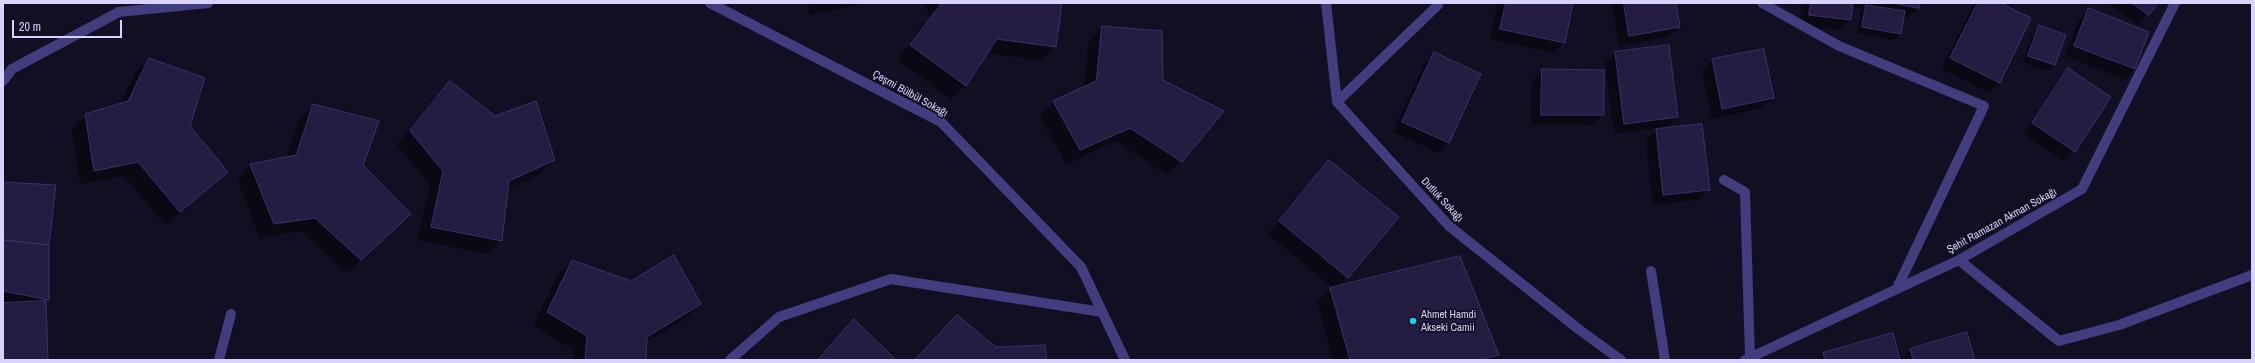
<!DOCTYPE html>
<meta charset="utf-8">
<style>
body{margin:0}
#map{position:relative;width:2255px;height:363px;overflow:hidden;background:#130f22;font-family:"Archivo Narrow",sans-serif}
canvas{display:block}
.frame{position:absolute;inset:0;border:4px solid #d8d3fc;pointer-events:none}
.scale{position:absolute;left:12px;top:20px;width:110px;height:18px;box-sizing:border-box;border:2px solid #d8d3fc;border-top:0;padding-left:5px;font-size:12px;line-height:14px;white-space:nowrap;color:#d8d3fc;-webkit-text-stroke:3px #130f22;paint-order:stroke}
</style>
<div id="map">
<canvas width="2255" height="363"></canvas>
<div class="frame"></div>
<div class="scale">20 m</div>
</div>
<script>
const context = document.querySelector('canvas').getContext('2d');
context.lineJoin = 'round';
function fill(path, color) {
  context.fillStyle = color;
  context.fill(path, 'evenodd');
}
function strokePath(path, color, width, dash) {
  context.strokeStyle = color;
  context.lineWidth = width;
  context.lineCap = dash ? 'butt' : 'round';
  context.setLineDash(dash || []);
  context.stroke(path);
}
function write(font, color, halo, rows, align = 'center') {
  context.font = font + ' "Archivo Narrow",sans-serif';
  context.lineWidth = 3.5;
  context.setLineDash([]);
  context.textBaseline = 'middle';
  context.strokeStyle = halo;
  context.fillStyle = color;
  for (const [text, x, y, turn = 0] of rows) {
    context.save();
    context.translate(x, y);
    context.rotate((+turn || 0) * Math.PI / 180);
    context.textAlign = isNaN(turn) ? turn : align;
    if (halo) context.strokeText(text, 0, 0);
    context.fillText(text, 0, 0);
    context.restore();
  }
}
fill(new Path2D(`
 M809,3H868L809,15Z
 M925,3H1061L1055,47L1041,61L987,53L965,85L951,99L897,60L929,17Z
 M1498,3H1572L1564,42L1554,53L1490,39Z
 M1615,3H1675L1679,27L1669,37L1619,46L1612,6Z
 M1802,3H1852L1853,6L1854,3H1919L1918,8L1908,18L1903,17L1900,34L1894,40L1857,33L1860,12L1863,9L1852,6L1850,19L1840,30L1799,25Z
 M1975,3H1998L1999,82L1989,93L1941,69Z
 M2107,3H2156L2138,25Z
 M2089,10L2134,69L2124,79L2065,56L2079,20Z
 M1102,27L1162,80L1181,161L1167,175L1116,141L1066,164L1040,116L1053,102L1084,88L1089,41Z
 M2039,27L2064,36L2054,65L2048,71L2023,62L2033,33Z
 M1763,50L1773,98L1762,108L1712,119L1702,71L1712,60Z
 M1616,53L1677,117L1665,129L1708,189L1698,200L1653,205L1646,140L1658,128L1614,134L1605,63Z
 M1434,54L1479,75L1448,143L1438,153L1393,132L1424,64Z
 M149,59L189,126L226,172L165,225L124,176L80,184L72,129L86,115L120,104L135,73Z
 M1542,70L1603,115L1592,125L1531,124L1532,81Z
 M2068,70L2074,151L2064,161L2023,134L2058,80Z
 M450,83L554,160L540,174L507,189L501,240L487,254L417,240L430,185L397,145L436,97Z
 M313,106L361,165L395,227L347,273L301,231L260,238L237,179L251,165L286,158L299,120Z
 M1329,161L1397,217L1338,287L1498,355L1493,360H1333L1317,302L1333,288L1268,234Z
 M3,183L48,245V299L45,303L47,360H3Z
 M572,261L631,283L700,304L686,318L646,342L645,360H573L574,350L533,326L558,275Z
 M854,320L892,360H818Z
 M1911,349L1974,360H1900Z
 M1824,353L1899,360H1817Z`), '#0007');
const building = new Path2D(`
 M942,3H1062L1056,47L997,39L966,86L910,45Z
 M1506,3H1573L1565,43L1500,29Z
 M1624,3H1676L1680,27L1629,36Z
 M1811,3H1853L1851,20L1809,15Z
 M1893,3H1920L1919,8Z
 M1978,3H2000L2031,18L2000,83L1950,58Z
 M2132,3H2158L2149,15Z
 M1866,5L1905,11L1901,34L1862,27Z
 M2089,8L2149,32L2135,69L2074,46Z
 M2039,25L2066,35L2055,65L2028,56Z
 M1102,26L1162,31L1163,80L1224,111L1182,162L1130,128L1080,150L1053,101L1096,81Z
 M1669,45L1678,117L1624,124L1615,52Z
 M1764,49L1774,98L1722,109L1712,59Z
 M1434,52L1481,74L1449,143L1402,122Z
 M149,58L205,78L190,126L228,172L180,212L138,162L94,171L85,114L128,101Z
 M2068,68L2111,97L2075,152L2032,123Z
 M1542,69L1604,70V115H1541Z
 M450,81L495,116L536,101L555,160L509,181L502,241L431,227L443,171L410,131Z
 M313,104L379,121L363,165L411,214L361,260L315,218L274,224L250,164L296,155Z
 M1702,124L1710,190L1663,195L1656,129Z
 M1329,160L1399,217L1348,278L1279,221Z
 M3,182L56,185L49,245L3,240Z
 M3,240L49,245V300L3,291Z
 M674,255L701,304L647,337L646,360H585L587,336L547,312L572,260L631,281Z
 M1460,256L1499,355L1478,360H1350L1330,288Z
 M46,301L48,360H3V303Z
 M957,315L996,347L1045,345L1047,360H915Z
 M854,319L894,358L893,360H818Z
 M1967,332L1975,360H1913L1910,349Z
 M1893,333L1900,360H1825L1823,353Z`);
fill(building, '#251c42');
strokePath(building, '#3d306c', 1);
strokePath(new Path2D(`
 M710,3L941,122L1081,267L1125,360
 M1326,3L1337,102L1449,226L1581,331L1621,360
 M1762,3L1839,46L1984,106L1897,288
 M3,81L12,69L119,12L208,3
 M1337,102L1438,5
 M1724,180L1745,192L1750,357
 M1959,260L2059,341L2119,325L2252,275
 M1651,271L1665,360
 M219,360L231,314
 M730,360L779,317L891,279L1102,312
 M1745,360L1959,260L2082,189L2175,3`), '#413d7e', 10);
for (const [x, y, r, color] of [
 [1413,321,4,"#0fd2ec"]
]) {
  const dot = new Path2D();
  dot.arc(x, y, r, 0, 2 * Math.PI);
  context.fillStyle = color;
  context.fill(dot);
  strokePath(dot, '#130f22', 1.5);
}
write('11px', '#d8d3fc', '#130f22', [
 ["Çeşmi Bülbül Sokağı",910,94,29],
 ["Dutluk Sokağı",1442,200,47],
 ["Şehit Ramazan Akman Sokağı",2002,221,-29]
]);
write('11px', '#d8d3fc', '#130f22', [
 ["Ahmet Hamdi",1421,315],
 ["Akseki Camii",1421,328]
], 'left');
</script>
